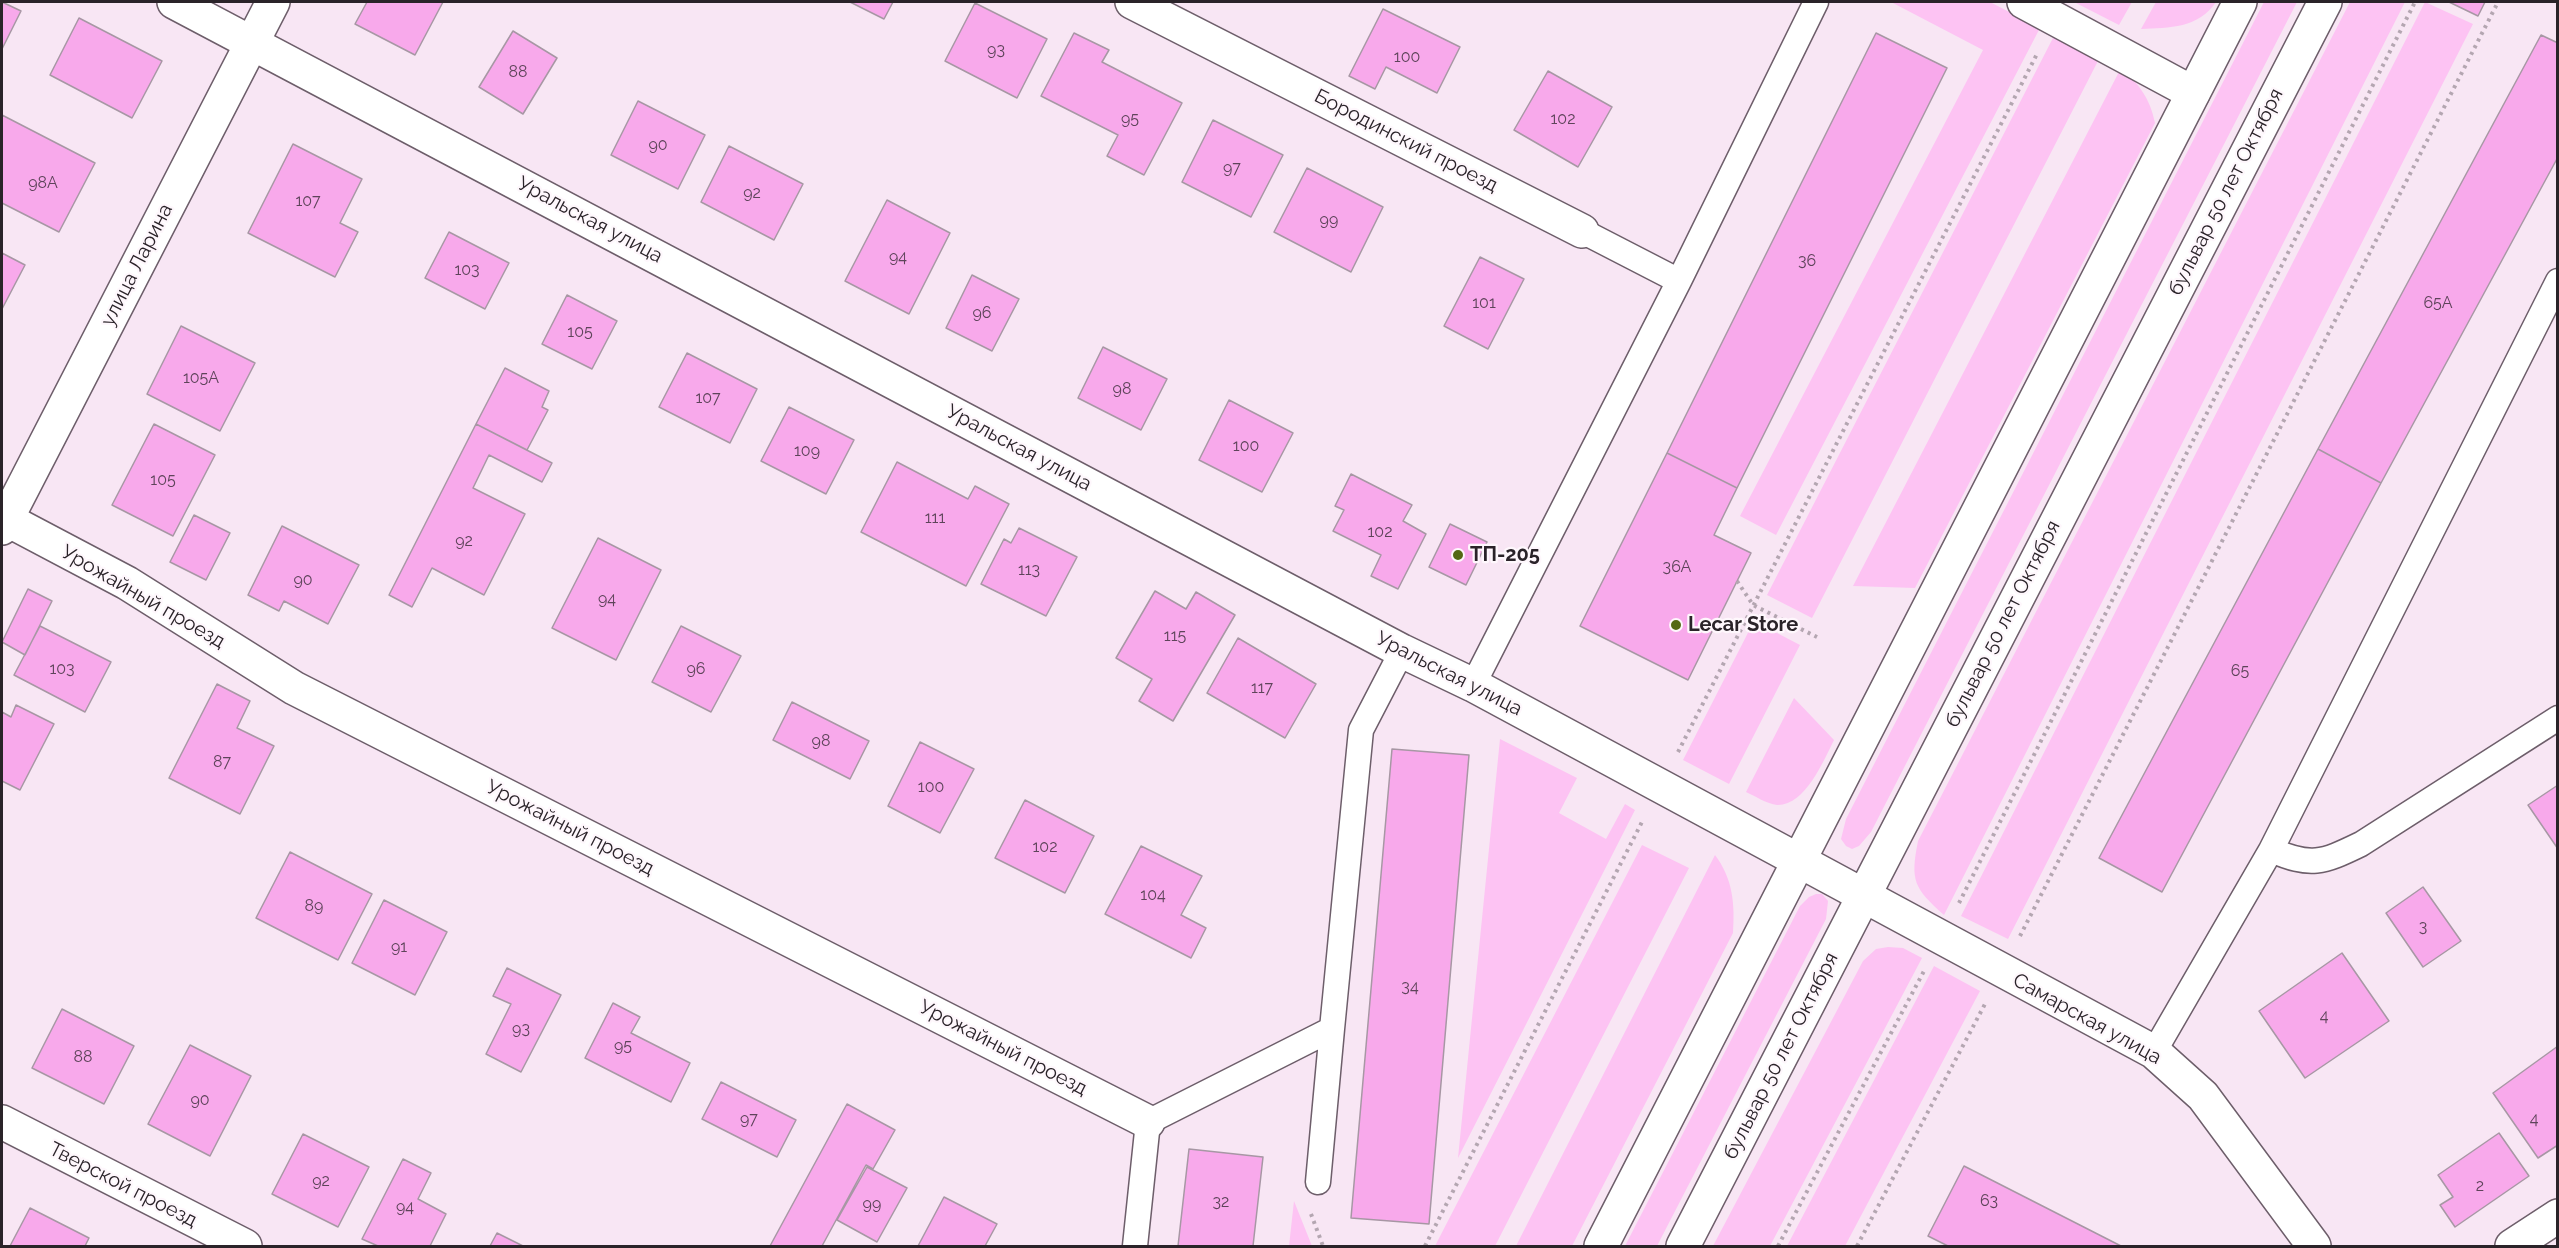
<!DOCTYPE html>
<meta charset="utf-8">
<style>
body{margin:0}
#map{position:relative;width:2559px;height:1248px;overflow:hidden;background:#f8e6f4;font-family:Raleway,sans-serif}
canvas{display:block}
.frame{position:absolute;inset:0;border:3px solid #2a2329;pointer-events:none}
</style>
<div id="map">
<canvas width="2559" height="1248"></canvas>
<div class="frame"></div>
</div>
<script>
const context = document.querySelector('canvas').getContext('2d');
context.lineJoin = 'round';
function fill(path, color) {
  context.fillStyle = color;
  context.fill(path, 'evenodd');
}
function strokePath(path, color, width, dash) {
  context.strokeStyle = color;
  context.lineWidth = width;
  context.lineCap = dash ? 'butt' : 'round';
  context.setLineDash(dash || []);
  context.stroke(path);
}
function write(font, color, halo, rows, align = 'center') {
  context.font = font + ' Raleway,sans-serif';
  context.lineWidth = 4.5;
  context.setLineDash([]);
  context.textBaseline = 'middle';
  context.strokeStyle = halo;
  context.fillStyle = color;
  for (const [text, x, y, turn = 0] of rows) {
    context.save();
    context.translate(x, y);
    context.rotate((+turn || 0) * Math.PI / 180);
    context.textAlign = isNaN(turn) ? turn : align;
    if (halo) context.strokeText(text, 0, 0);
    context.fillText(text, 0, 0);
    context.restore();
  }
}
fill(new Path2D(`
 M1891,2H1990L2040,28L1776,535L1740,516L1983,50Z
 M2074,2H2132L2119,25Z
 M2156,2H2216C2199,28 2169,28 2141,29Z
 M2264,2H2297L1871,832L1859,846L1852,849L1846,846L1841,839L1846,819Z
 M2350,2H2405L1944,915C1914,888 1910,881 1918,841Z
 M2425,2L2473,24L2008,939L1961,916Z
 M2054,36L2099,59L1812,618L1767,595Z
 M2121,68C2139,84 2150,98 2155,123L1915,588L1853,586Z
 M1754,621L1800,645L1729,784L1683,760Z
 M1794,698L1834,740C1824,760 1805,806 1777,805C1767,804 1755,796 1746,792Z
 M1500,739L1577,778L1559,813L1606,839L1625,804L1635,810L1458,1158Z
 M1642,845L1689,868L1495,1246H1435Z
 M1715,855C1733,879 1735,904 1733,933L1572,1246H1516Z
 M1816,894H1822L1828,901L1826,919L1657,1246H1625L1800,906L1809,897Z
 M1888,947L1903,948L1922,958L1770,1246H1713L1863,961L1876,949Z
 M1934,966L1980,991L1845,1246H1787Z
 M1294,1201L1312,1246H1289Z`), '#fdc3f3');
const building = new Path2D(`
 M2,2L21,11L2,49Z
 M367,2H443L415,55L355,24Z
 M850,2H893L884,19Z
 M2449,2H2485L2478,16Z
 M975,3L1047,39L1017,98L945,61Z
 M1383,9L1460,47L1437,93L1386,67L1375,89L1349,76Z
 M79,18L162,61L132,118L50,75Z
 M513,31L557,58L523,114L479,87Z
 M1074,33L1109,50L1102,62L1182,103L1144,175L1107,156L1118,135L1041,96Z
 M1876,33L1947,68L1737,488L1667,453Z
 M2541,35L2558,43V157L2381,483L2318,449Z
 M1548,71L1612,107L1578,167L1514,130Z
 M638,101L705,135L678,189L611,155Z
 M2,115L95,163L59,232L2,203Z
 M1213,120L1283,155L1251,217L1182,182Z
 M293,144L362,179L340,223L358,232L335,277L248,233Z
 M729,146L803,184L774,240L701,202Z
 M1307,168L1383,207L1351,272L1274,232Z
 M887,200L950,233L909,314L845,281Z
 M449,232L509,263L485,309L425,278Z
 M2,253L25,265L2,309Z
 M1480,257L1524,279L1488,349L1444,326Z
 M972,275L1019,299L992,351L946,328Z
 M567,295L617,321L592,369L542,344Z
 M181,326L255,363L220,431L147,394Z
 M1103,347L1167,379L1141,430L1078,398Z
 M687,353L757,389L730,443L659,407Z
 M505,368L549,391L542,407L548,410L527,450L476,424Z
 M1229,400L1293,433L1262,492L1199,460Z
 M789,407L854,440L826,494L761,461Z
 M154,424L215,455L173,536L112,505Z
 M476,424L552,463L542,482L489,455L473,488L525,514L484,595L432,568L412,607L389,595Z
 M2318,449L2381,483L2162,892L2099,858Z
 M1667,453L1737,488L1714,535L1751,553L1688,680L1580,626Z
 M897,462L968,499L975,486L1009,504L966,586L861,532Z
 M1351,474L1412,505L1403,521L1426,534L1398,589L1371,576L1381,555L1333,531L1344,510L1335,506Z
 M194,515L230,533L206,580L170,562Z
 M1450,524L1487,542L1466,585L1429,567Z
 M282,526L359,565L328,624L284,601L279,611L248,595Z
 M1019,528L1077,557L1046,616L981,584L1004,539L1011,543Z
 M598,538L661,570L616,660L552,628Z
 M28,589L52,601L25,655L2,642Z
 M1155,591L1186,609L1196,592L1235,615L1173,721L1139,701L1152,679L1116,658Z
 M40,626L111,662L85,712L14,675Z
 M681,626L741,656L711,712L652,682Z
 M1238,638L1316,684L1285,738L1207,693Z
 M217,684L250,701L237,728L274,746L240,814L169,778Z
 M792,702L869,741L850,779L773,740Z
 M16,705L54,724L20,790L2,781V712L11,717Z
 M920,742L974,769L940,833L888,806Z
 M1392,749L1469,755L1429,1224L1351,1218Z
 M2558,785V849L2528,805Z
 M1025,800L1094,836L1065,893L995,858Z
 M1141,846L1202,876L1181,915L1206,928L1191,958L1105,914Z
 M290,852L372,894L338,960L256,918Z
 M2423,887L2461,941L2423,967L2386,913Z
 M384,900L447,932L415,995L352,963Z
 M2342,953L2389,1021L2305,1078L2259,1011Z
 M507,968L561,995L521,1072L486,1054L511,1004L493,996Z
 M613,1003L640,1017L631,1033L690,1063L671,1102L585,1058Z
 M62,1009L134,1046L104,1104L32,1068Z
 M190,1045L251,1076L210,1156L148,1124Z
 M2558,1046V1145L2538,1158L2493,1093Z
 M721,1082L796,1120L777,1157L702,1119Z
 M847,1104L895,1130L873,1169L866,1165L822,1246H770Z
 M2499,1133L2529,1176L2455,1227L2440,1205L2453,1197L2438,1175Z
 M303,1134L369,1167L338,1227L272,1194Z
 M1189,1149L1263,1157L1253,1246H1178Z
 M403,1159L431,1173L418,1199L446,1214L430,1246H378L362,1239Z
 M1964,1166L2121,1246H1948L1928,1236Z
 M867,1167L907,1188L877,1242L837,1220Z
 M944,1197L997,1224L985,1246H918Z
 M30,1208L89,1238L85,1246H10Z
 M497,1233L523,1246H490Z`);
fill(building, '#f8a9eb');
strokePath(building, '#a797a4', 1.5);
const service = new Path2D(`
 M1582,231L1679,281
 M1473,685L1679,281L1816,2
 M2271,850L2558,281
 M2154,1052L2271,850C2311,867 2322,863 2361,844L2558,718
 M1318,1182L1332,1029
 M1135,1246L1148,1122L1332,1029L1361,730L1402,651`);
const minor = new Path2D(`
 M174,2L1402,651L1473,685L2154,1052L2203,1096L2314,1246
 M1132,2L1582,231
 M2024,2L2193,93
 M2,517L127,583L294,688L1148,1122
 M2,1122L245,1246
 M2512,1246L2558,1216`);
const tertiary = new Path2D(`
 M2,528L273,2`);
const primary = new Path2D(`
 M1601,1246L2240,2
 M1683,1246L2325,2`);
strokePath(service, '#6d5e6a', 27);
strokePath(minor, '#6d5e6a', 36);
strokePath(tertiary, '#6d5e6a', 36);
strokePath(primary, '#6d5e6a', 36);
strokePath(new Path2D(`
 M1737,581L1753,605L1817,637
 M1678,752L2037,54
 M1959,903L2415,2
 M2020,936L2498,2
 M1311,1214L1323,1246
 M1425,1246L1643,820
 M1778,1246L1924,971
 M1857,1246L1985,1004`), '#b4a6b1', 4, [3, 4.5]);
strokePath(service, '#fff', 24);
strokePath(minor, '#fff', 33);
strokePath(tertiary, '#fff', 33);
strokePath(primary, '#fff', 33);
for (const [x, y, r, color] of [
 [1458,555,6,"#546814"],
 [1676,625,6,"#546814"]
]) {
  const dot = new Path2D();
  dot.arc(x, y, r, 0, 2 * Math.PI);
  context.fillStyle = color;
  context.fill(dot);
  strokePath(dot, '#fef7fc', 2);
}
write('16px', '#5e445a', null, [
 ["93",996,50],
 ["100",1407,57],
 ["88",518,72],
 ["95",1130,119],
 ["102",1563,119],
 ["90",658,145],
 ["97",1232,168],
 ["98А",43,183],
 ["92",752,193],
 ["107",308,201],
 ["99",1329,220],
 ["94",898,257],
 ["36",1807,261],
 ["103",467,270],
 ["101",1484,303],
 ["65А",2438,303],
 ["96",982,313],
 ["105",580,332],
 ["105А",201,378],
 ["98",1122,389],
 ["107",708,398],
 ["100",1246,446],
 ["109",807,451],
 ["105",163,480],
 ["111",935,518],
 ["102",1380,532],
 ["92",464,541],
 ["36А",1677,567],
 ["113",1029,570],
 ["90",303,580],
 ["94",607,599],
 ["115",1175,636],
 ["103",62,669],
 ["96",696,669],
 ["65",2240,671],
 ["117",1262,688],
 ["98",821,741],
 ["87",222,762],
 ["100",931,787],
 ["102",1045,847],
 ["104",1153,895],
 ["89",314,906],
 ["3",2423,927],
 ["91",399,947],
 ["34",1410,987],
 ["4",2324,1016],
 ["93",521,1029],
 ["95",623,1046],
 ["88",83,1057],
 ["90",200,1100],
 ["97",749,1119],
 ["4",2534,1119],
 ["92",321,1181],
 ["2",2480,1186],
 ["63",1989,1201],
 ["32",1221,1202],
 ["99",872,1204],
 ["94",405,1207]
]);
write('20px', '#2a2329', '#fef7fc', [
 ["Бородинский проезд",1406,141,27],
 ["бульвар 50 лет Октября",2226,192,-63],
 ["Уральская улица",590,220,28],
 ["улица Ларина",137,265,-63],
 ["Уральская улица",1019,448,28],
 ["Урожайный проезд",143,597,30],
 ["бульвар 50 лет Октября",2003,624,-63],
 ["Уральская улица",1449,674,27],
 ["Урожайный проезд",570,828,27],
 ["Самарская улица",2087,1019,29],
 ["Урожайный проезд",1003,1048,27],
 ["бульвар 50 лет Октября",1781,1056,-63],
 ["Тверской проезд",123,1185,27]
]);
write('bold 20px', '#2a2329', '#fef7fc', [
 ["ТП-205",1470,555],
 ["Lecar Store",1688,625]
], 'left');
</script>
